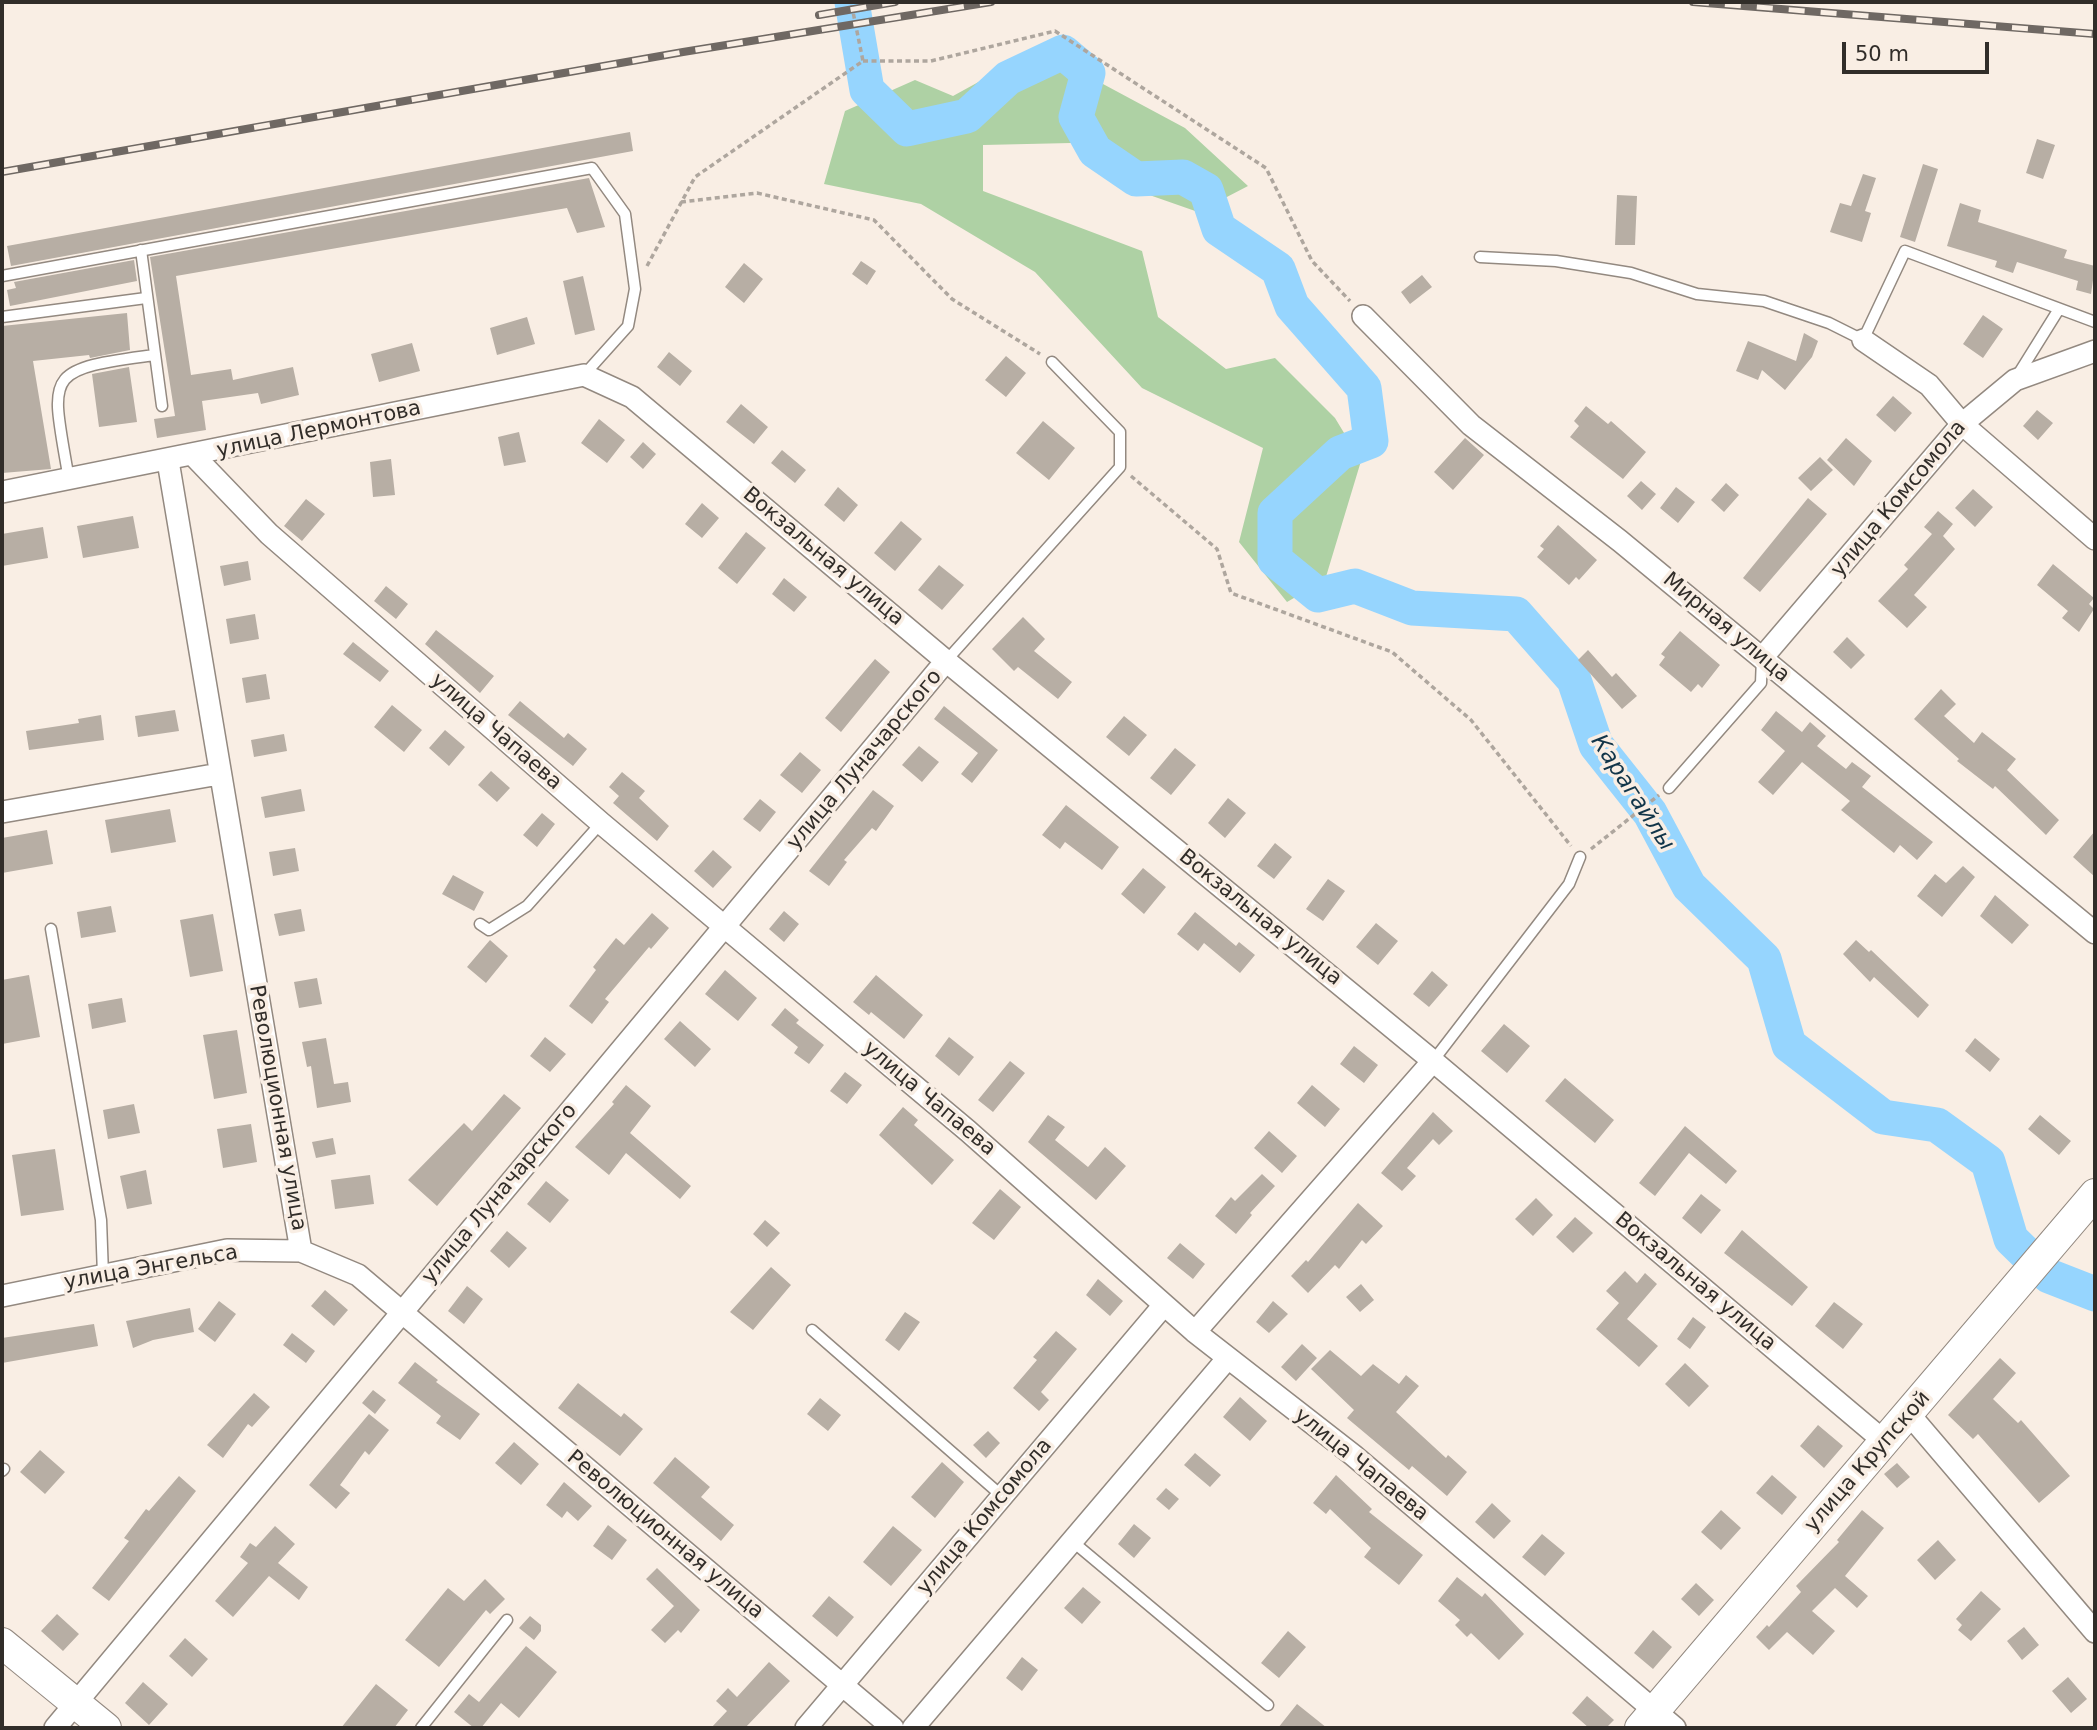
<!DOCTYPE html>
<meta charset="utf-8">
<style>
body{margin:0}
#map{position:relative;width:2097px;height:1730px;overflow:hidden;background:#f9eee4;font-family:"DejaVu Sans",sans-serif}
canvas{display:block}
.frame{position:absolute;inset:0;border:4px solid #312d29;pointer-events:none}
.scale{position:absolute;left:1842px;top:42px;width:147px;height:32px;box-sizing:border-box;border:4px solid #312d29;border-top:0;padding-left:9px;font-size:21px;line-height:24px;white-space:nowrap;color:#312d29;-webkit-text-stroke:5px #f9eee4;paint-order:stroke}
</style>
<div id="map">
<canvas width="2097" height="1730"></canvas>
<div class="frame"></div>
<div class="scale">50 m</div>
</div>
<script>
const context = document.querySelector('canvas').getContext('2d');
context.lineJoin = 'round';
function fill(path, color) {
  context.fillStyle = color;
  context.fill(path, 'evenodd');
}
function strokePath(path, color, width, dash) {
  context.strokeStyle = color;
  context.lineWidth = width;
  context.lineCap = dash ? 'butt' : 'round';
  context.setLineDash(dash || []);
  context.stroke(path);
}
function write(font, color, halo, rows, align = 'center') {
  context.font = font + ' "DejaVu Sans",sans-serif';
  context.lineWidth = 7;
  context.setLineDash([]);
  context.textBaseline = 'middle';
  context.strokeStyle = halo;
  context.fillStyle = color;
  for (const [text, x, y, turn = 0] of rows) {
    context.save();
    context.translate(x, y);
    context.rotate((+turn || 0) * Math.PI / 180);
    context.textAlign = isNaN(turn) ? turn : align;
    if (halo) context.strokeText(text, 0, 0);
    context.fillText(text, 0, 0);
    context.restore();
  }
}
fill(new Path2D(`
 M1044,46L1103,84L1185,128L1248,186L1198,212L1138,191L1071,143L983,145V191L1142,251L1158,317L1226,369L1275,358L1335,418L1361,461L1325,580L1287,602L1239,542L1263,448L1142,388L1035,272L921,204L824,184L845,111L915,80L953,96Z`), '#aed1a4');
strokePath(new Path2D(`
 M852,2L867,90L907,129L967,116L1008,78L1063,52L1088,73L1076,117L1095,151L1136,179L1183,177L1206,190L1219,229L1278,269L1292,306L1364,388L1371,441L1340,453L1275,513V560L1318,595L1355,586L1412,608L1516,614L1574,680L1596,745L1650,813L1689,886L1764,959L1789,1045L1883,1117L1937,1125L1988,1162L2011,1239L2049,1276L2095,1294`), '#96d5fe', 35);
fill(new Path2D(`
 M630,132L633,151L11,266L7,246Z
 M2037,139L2055,145L2043,179L2026,173Z
 M1923,164L1938,169L1915,242L1900,237Z
 M1863,174L1876,178L1865,211L1871,213L1862,242L1830,232L1840,203L1851,206Z
 M589,178L605,227L577,233L567,208L176,276L191,375L231,369L233,380L293,367L299,395L261,404L258,393L202,401L206,430L157,438L154,419L175,416L150,257Z
 M1617,195L1637,196L1635,245H1615Z
 M1960,203L1981,210L1978,222L2067,250L2064,258L2095,266L2091,294L2076,290L2078,281L2017,262L2013,273L1995,267L1997,261L1947,246Z
 M134,260L137,281L10,306L7,290L16,288L14,282Z
 M861,261L876,271L867,285L852,274Z
 M744,263L763,279L744,303L725,287Z
 M1422,275L1432,287L1410,304L1401,292Z
 M583,276L595,330L575,335L563,281Z
 M127,313L130,350L90,358L89,355L33,361L51,469L2,473V326Z
 M1983,315L2003,329L1983,358L1963,344Z
 M527,317L535,344L497,355L490,328Z
 M1804,333L1818,341L1812,357L1785,390L1762,370L1758,380L1736,371L1748,341L1796,361Z
 M412,343L420,371L379,382L371,354Z
 M669,352L692,371L680,386L657,367Z
 M1006,356L1026,373L1006,397L985,380Z
 M129,367L137,422L99,427L92,374Z
 M1893,396L1912,413L1895,432L1876,415Z
 M741,404L768,427L754,444L726,422Z
 M1586,406L1608,424L1611,421L1646,452L1623,479L1570,437L1579,426L1574,421Z
 M2037,410L2053,423L2038,440L2023,426Z
 M599,419L625,440L607,463L581,443Z
 M1043,421L1075,448L1049,480L1016,453Z
 M519,432L526,462L504,466L498,437Z
 M1465,438L1484,455L1453,490L1434,472Z
 M1846,438L1872,461L1854,486L1827,460Z
 M643,442L656,454L643,469L630,457Z
 M782,450L806,470L795,483L771,463Z
 M1820,457L1833,470L1811,491L1798,478Z
 M391,459L395,495L373,497L370,462Z
 M1641,481L1656,494L1642,510L1627,496Z
 M1726,483L1739,495L1724,512L1711,500Z
 M838,487L858,505L844,522L824,505Z
 M1676,487L1695,502L1678,523L1660,508Z
 M1973,489L1993,507L1975,527L1955,508Z
 M1808,498L1827,514L1760,592L1743,578Z
 M306,499L325,514L302,541L284,526Z
 M702,503L719,518L702,538L685,524Z
 M1938,511L1953,524L1943,536L1955,549L1914,595L1927,607L1907,628L1878,601L1908,569L1904,565L1932,534L1924,527Z
 M133,516L139,548L83,558L77,526Z
 M901,521L922,539L895,571L874,553Z
 M1558,525L1597,560L1579,580L1576,577L1569,585L1537,557L1544,549L1540,546Z
 M43,527L48,558L2,566V534Z
 M746,532L766,548L737,584L718,568Z
 M248,561L251,580L224,586L220,566Z
 M2053,564L2094,598L2089,604L2094,609L2079,632L2062,618L2068,611L2037,585Z
 M939,565L964,585L942,610L918,590Z
 M784,578L807,597L794,612L772,594Z
 M386,586L408,604L396,619L374,601Z
 M255,614L259,639L230,644L226,619Z
 M1023,617L1045,639L1034,651L1072,682L1058,699L1018,667L1014,671L992,649Z
 M436,630L494,676L480,693L425,644Z
 M1680,631L1720,665L1702,688L1698,684L1691,692L1659,665L1665,657L1661,654Z
 M1847,637L1865,655L1851,669L1833,652Z
 M353,642L389,671L380,682L343,654Z
 M1588,650L1612,677L1616,673L1637,696L1622,709L1578,660Z
 M875,659L890,672L841,732L825,718Z
 M266,674L270,699L246,703L242,678Z
 M1941,689L1956,704L1944,716L1974,743L1982,732L2016,759L2007,770L2059,820L2046,835L1995,786L1993,789L1957,761L1959,759L1914,719Z
 M520,701L564,738L568,733L587,749L573,766L508,715Z
 M392,705L422,730L404,752L374,727Z
 M944,706L998,750L972,783L961,774L978,753L934,719Z
 M175,710L179,731L138,737L135,716Z
 M1776,711L1802,732L1810,722L1826,736L1817,746L1846,769L1852,762L1871,776L1862,787L1933,842L1917,860L1900,845L1894,853L1841,810L1850,801L1802,762L1773,795L1758,782L1785,751L1761,730Z
 M101,715L104,740L29,750L26,731L79,723L78,719Z
 M1124,716L1147,735L1129,756L1106,737Z
 M445,730L465,747L449,766L429,748Z
 M284,734L287,751L254,757L251,740Z
 M919,746L939,762L922,782L902,765Z
 M1175,748L1196,765L1171,795L1150,778Z
 M800,752L821,770L802,793L780,775Z
 M491,771L510,788L497,802L478,785Z
 M622,772L645,791L639,798L669,826L657,841L613,803L619,796L609,787Z
 M301,789L305,811L265,818L261,797Z
 M873,790L894,806L876,831L872,828L844,860L847,862L829,886L809,871Z
 M1228,798L1246,813L1225,838L1208,823Z
 M760,799L776,812L760,832L743,819Z
 M1066,805L1119,847L1102,870L1065,842L1060,849L1042,835Z
 M170,809L176,842L111,853L105,820Z
 M542,813L555,824L537,847L523,835Z
 M47,830L53,864L2,873V838Z
 M2095,831V877L2073,857Z
 M1275,843L1292,857L1274,879L1257,866Z
 M295,848L299,871L273,876L269,852Z
 M713,850L732,867L713,888L694,871Z
 M1963,866L1975,877L1942,917L1917,896L1935,874L1946,883Z
 M1143,868L1166,887L1144,914L1121,894Z
 M453,875L484,892L474,911L442,894Z
 M1328,879L1345,891L1323,921L1306,909Z
 M1995,895L2029,925L2012,944L1980,916Z
 M111,906L116,932L81,938L77,912Z
 M301,909L305,931L279,936L274,914Z
 M784,911L799,924L784,942L769,929Z
 M1195,912L1236,946L1239,942L1255,955L1240,973L1204,943L1198,951L1177,934Z
 M652,913L669,928L651,949L649,947L605,999L609,1002L592,1024L569,1006L596,970L593,967L616,938L624,945Z
 M213,914L223,971L190,977L180,920Z
 M1376,923L1398,941L1378,965L1356,947Z
 M490,940L508,956L486,983L467,967Z
 M1856,940L1869,952L1871,950L1929,1005L1918,1018L1874,977L1870,982L1843,954Z
 M725,970L757,998L738,1021L705,994Z
 M1432,971L1448,985L1429,1007L1413,994Z
 M29,975L40,1037L2,1044V980Z
 M876,975L923,1015L904,1039L871,1012L869,1015L853,1002Z
 M317,978L322,1004L299,1008L294,982Z
 M122,998L126,1022L92,1029L88,1004Z
 M785,1008L799,1020L796,1023L824,1045L809,1064L794,1053L798,1047L771,1025Z
 M680,1021L711,1049L695,1067L664,1039Z
 M1504,1024L1530,1046L1507,1073L1481,1051Z
 M237,1030L247,1093L214,1099L203,1035Z
 M545,1037L566,1054L550,1072L530,1056Z
 M949,1037L974,1057L959,1076L935,1056Z
 M326,1038L334,1084L348,1082L351,1102L317,1108L311,1066L307,1067L302,1042Z
 M1975,1038L2000,1059L1990,1072L1965,1051Z
 M1354,1046L1378,1065L1364,1083L1340,1064Z
 M1010,1061L1025,1073L993,1112L978,1100Z
 M845,1072L862,1085L847,1104L830,1091Z
 M1565,1078L1614,1120L1595,1143L1545,1101Z
 M626,1085L651,1106L630,1133L691,1186L680,1199L626,1153L609,1175L575,1147L614,1104L612,1102Z
 M1312,1085L1340,1109L1325,1127L1297,1103Z
 M504,1094L521,1108L437,1206L408,1180L464,1123L472,1131Z
 M134,1104L140,1133L108,1139L103,1110Z
 M903,1107L918,1120L914,1125L954,1160L932,1185L879,1135Z
 M1433,1112L1453,1131L1439,1145L1433,1139L1407,1168L1416,1176L1402,1191L1381,1173Z
 M1048,1115L1065,1127L1055,1140L1088,1167L1105,1147L1126,1166L1096,1200L1028,1142Z
 M2040,1115L2071,1141L2059,1155L2028,1129Z
 M251,1124L257,1162L223,1168L217,1129Z
 M1685,1126L1737,1171L1726,1184L1689,1153L1655,1196L1639,1183Z
 M1269,1131L1297,1156L1282,1173L1254,1148Z
 M333,1138L336,1154L316,1158L312,1142Z
 M55,1149L64,1210L21,1216L12,1155Z
 M146,1170L152,1204L127,1209L120,1176Z
 M1262,1174L1275,1186L1250,1213L1252,1215L1236,1234L1215,1216L1231,1197L1235,1201Z
 M370,1175L374,1204L335,1209L331,1180Z
 M546,1181L569,1200L550,1223L527,1204Z
 M1000,1189L1021,1207L994,1240L972,1223Z
 M1701,1194L1721,1210L1701,1234L1682,1218Z
 M1536,1198L1553,1215L1533,1236L1515,1219Z
 M1358,1203L1383,1226L1366,1244L1362,1240L1339,1269L1335,1265L1308,1293L1291,1276L1306,1260L1308,1262Z
 M1575,1217L1593,1233L1573,1253L1556,1237Z
 M765,1220L780,1233L767,1247L753,1234Z
 M1742,1230L1808,1287L1792,1306L1724,1253Z
 M507,1231L527,1248L509,1268L490,1251Z
 M1180,1243L1205,1264L1193,1279L1167,1258Z
 M771,1267L791,1285L753,1330L730,1312Z
 M1625,1271L1637,1283L1645,1273L1657,1284L1627,1319L1658,1346L1639,1367L1596,1329L1619,1303L1606,1291Z
 M1098,1279L1123,1301L1110,1316L1086,1295Z
 M1361,1284L1374,1300L1360,1312L1346,1297Z
 M467,1286L483,1299L464,1324L448,1311Z
 M325,1290L348,1310L334,1326L311,1306Z
 M219,1301L236,1314L215,1342L198,1329Z
 M1273,1301L1288,1314L1269,1333L1256,1322Z
 M1834,1302L1863,1324L1843,1349L1815,1326Z
 M190,1308L194,1332L153,1340L133,1348L126,1321Z
 M905,1312L920,1322L899,1351L885,1340Z
 M1693,1317L1706,1327L1690,1349L1677,1339Z
 M94,1324L98,1346L2,1363V1338Z
 M1056,1331L1077,1349L1041,1392L1049,1400L1039,1411L1013,1388L1037,1360L1033,1357Z
 M292,1333L315,1351L306,1363L283,1345Z
 M1302,1344L1317,1358L1296,1381L1281,1367Z
 M1330,1350L1361,1376L1373,1364L1399,1384L1406,1375L1419,1386L1396,1412L1446,1458L1448,1455L1467,1472L1447,1496L1412,1466L1409,1470L1347,1418L1354,1410L1311,1369Z
 M2000,1358L2016,1373L1993,1399L2018,1423L2021,1420L2070,1476L2039,1503L1978,1434L1973,1439L1948,1415Z
 M415,1362L438,1380L436,1382L480,1414L460,1440L436,1423L441,1416L398,1383Z
 M1685,1363L1709,1386L1689,1407L1665,1384Z
 M578,1383L621,1417L624,1413L643,1429L620,1456L558,1408Z
 M373,1390L386,1400L375,1414L362,1403Z
 M254,1393L270,1407L252,1427L248,1424L223,1458L207,1445Z
 M1240,1397L1267,1421L1250,1441L1223,1417Z
 M820,1398L841,1415L828,1431L807,1414Z
 M369,1414L389,1430L369,1455L365,1451L340,1485L350,1493L336,1509L309,1485Z
 M1818,1425L1843,1446L1824,1468L1800,1446Z
 M988,1431L1000,1443L986,1458L973,1445Z
 M514,1442L539,1464L521,1485L495,1463Z
 M40,1450L65,1472L45,1494L20,1472Z
 M1195,1453L1221,1475L1210,1487L1184,1465Z
 M675,1457L710,1487L701,1497L734,1525L721,1541L653,1483Z
 M942,1462L964,1482L935,1518L911,1497Z
 M1897,1463L1910,1477L1897,1488L1884,1474Z
 M1336,1475L1372,1509L1369,1512L1423,1555L1399,1585L1364,1557L1371,1548L1330,1509L1326,1514L1313,1503Z
 M1772,1475L1797,1497L1782,1515L1756,1493Z
 M179,1476L196,1491L109,1601L92,1588L129,1541L124,1538L146,1509L149,1511Z
 M564,1482L592,1506L578,1521L567,1511L562,1518L546,1505Z
 M1166,1488L1179,1499L1169,1510L1156,1499Z
 M1492,1503L1511,1521L1494,1539L1475,1522Z
 M1721,1510L1741,1528L1721,1550L1701,1532Z
 M1862,1510L1884,1528L1845,1576L1868,1596L1857,1608L1835,1588L1812,1611L1835,1631L1813,1655L1787,1632L1769,1650L1756,1637L1767,1625L1769,1627L1801,1592L1796,1586L1839,1542L1837,1540Z
 M1134,1524L1151,1538L1134,1558L1118,1544Z
 M608,1525L627,1540L612,1560L593,1546Z
 M275,1526L295,1544L278,1563L308,1587L299,1600L269,1576L233,1617L215,1601L248,1563L240,1557L250,1543L256,1547Z
 M893,1526L922,1550L891,1586L863,1562Z
 M1542,1534L1565,1553L1545,1576L1522,1557Z
 M1938,1540L1956,1560L1935,1580L1917,1560Z
 M657,1568L700,1610L681,1633L678,1630L665,1643L651,1630L674,1606L646,1579Z
 M1457,1577L1482,1597L1485,1593L1524,1634L1499,1660L1471,1633L1467,1637L1455,1625L1460,1620L1438,1601Z
 M485,1579L505,1599L490,1614L486,1610L439,1667L405,1640L448,1588L464,1601Z
 M1696,1583L1714,1600L1699,1616L1681,1599Z
 M1083,1587L1101,1602L1082,1624L1064,1608Z
 M1981,1591L2001,1609L1971,1641L1958,1630L1962,1625L1956,1619Z
 M829,1596L854,1617L837,1637L812,1616Z
 M57,1614L79,1634L63,1651L41,1631Z
 M530,1616L541,1625V1631L534,1640L519,1628Z
 M2024,1627L2039,1645L2022,1660L2007,1641Z
 M1653,1630L1672,1647L1653,1669L1634,1653Z
 M1288,1631L1306,1647L1279,1678L1261,1663Z
 M185,1638L208,1659L192,1677L169,1656Z
 M526,1646L557,1672L519,1718L501,1703L481,1728H474L454,1712L469,1694L479,1702Z
 M1022,1657L1038,1670L1022,1691L1006,1678Z
 M769,1662L790,1681L745,1728H711L727,1711L716,1701L728,1688L737,1697Z
 M2068,1677L2087,1699L2071,1713L2052,1691Z
 M143,1682L168,1704L149,1725L125,1703Z
 M376,1684L408,1710L394,1728H341Z
 M1587,1696L1614,1720L1606,1728H1589L1572,1713Z
 M1297,1704L1327,1728H1278Z`), '#b7aea4');
const service = new Path2D(`
 M141,250L162,406
 M1480,257L1556,261L1631,273L1697,294L1764,301L1829,323L1863,340L1905,251L2095,322
 M2,276L592,168L625,214L635,289L628,326L584,375
 M2,317L146,298
 M2016,378L2059,309
 M69,480C51,373 41,370 154,355
 M946,661L1120,467V432L1052,362
 M1669,788L1761,683L1762,658
 M480,924L489,930L527,906L601,823
 M51,929L101,1220L103,1275
 M1433,1061L1569,884L1580,857
 M812,1330L1002,1496
 M2,1471L4,1469
 M1072,1541L1268,1705
 M421,1728L507,1620`);
const minor = new Path2D(`
 M1363,316L1471,425L1620,541L2095,933
 M1863,340L1929,385L1962,424L2095,539
 M194,456L269,534L601,823L968,1131L1195,1332L1353,1455L1675,1728
 M168,461L301,1251L358,1275L893,1728
 M2,492L584,375L632,397L946,661L1433,1061L1885,1442
 M1762,658L1962,424L2015,380L2095,351
 M2,812L219,774
 M2,1296L227,1250L301,1251
 M1195,1332L1433,1061
 M1909,1414L2095,1632
 M55,1728L946,661
 M806,1728L1164,1305
 M913,1728L1227,1359`);
const secondary = new Path2D(`
 M2,1643L106,1728
 M1640,1728L2095,1194`);
strokePath(service, '#938980', 13);
strokePath(minor, '#938980', 24);
strokePath(secondary, '#938980', 32);
strokePath(new Path2D(`
 M863,61H931L1055,31L1266,168L1312,261L1350,301
 M681,202L757,193L874,220L952,299L1040,354
 M647,266L695,177L863,61L851,2
 M1131,476L1217,549L1231,593L1392,652L1471,720L1571,846
 M1591,849L1659,795`), '#aea69e', 3.5, [5, 3.5]);
strokePath(service, '#fff', 10);
strokePath(minor, '#fff', 21);
strokePath(secondary, '#fff', 30);
const rail = new Path2D(`
 M1693,2L2095,34
 M819,15L895,2
 M2,172L683,52L991,2`);
strokePath(rail, '#6f6863', 8);
strokePath(rail, '#f9eee4', 5, [16]);
write('21px', '#312d29', '#f9eee4', [
 ["улица Лермонтова",319,430,-12],
 ["улица Комсомола",1899,499,-50],
 ["Вокзальная улица",823,557,40],
 ["Мирная улица",1726,628,40],
 ["улица Чапаева",496,732,41],
 ["улица Луначарского",865,760,-50],
 ["Вокзальная улица",1260,918,39],
 ["улица Чапаева",929,1099,40],
 ["Революционная улица",277,1108,80],
 ["улица Луначарского",500,1194,-50],
 ["улица Энгельса",151,1268,-10],
 ["Вокзальная улица",1695,1282,40],
 ["улица Крупской",1868,1462,-49],
 ["улица Чапаева",1361,1465,39],
 ["улица Комсомола",985,1517,-50],
 ["Революционная улица",665,1535,40]
]);
write('italic 23px', '#113549', '#f9eee4', [
 ["Карагайлы",1632,793,57]
]);
</script>
